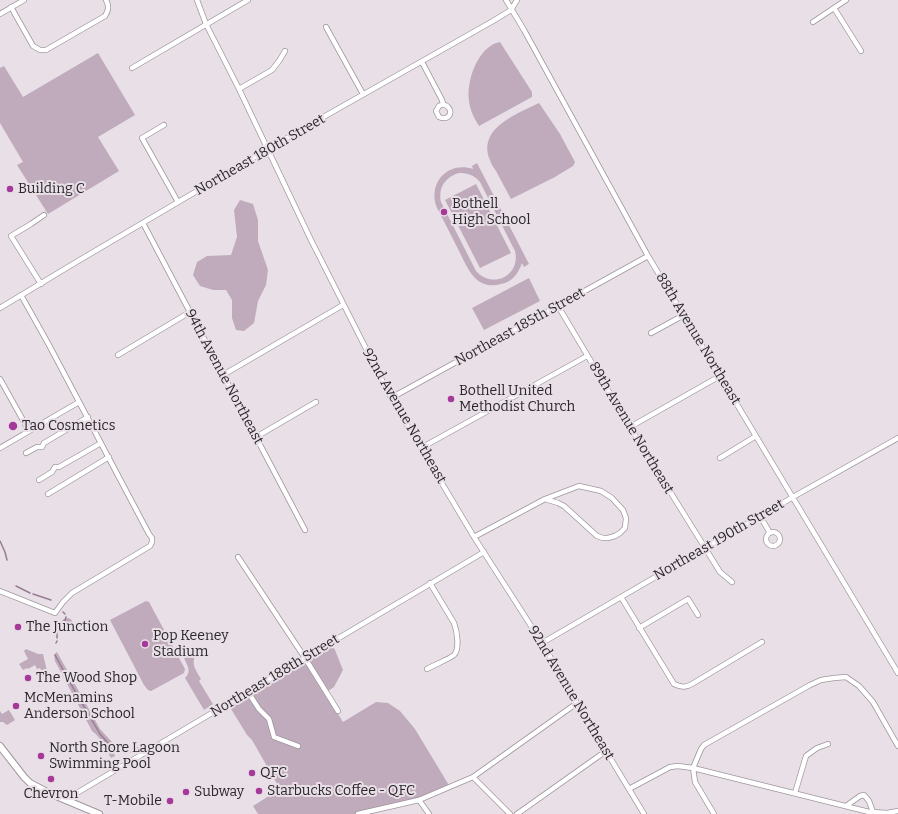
<!DOCTYPE html>
<style>
body{margin:0}
canvas{display:block;background:#e9dfe7}
</style>
<canvas width="898" height="814"></canvas>
<script>
const context = document.querySelector('canvas').getContext('2d');
context.lineJoin = 'round';
function fill(path, color) {
  context.fillStyle = color;
  context.fill(path, 'evenodd');
}
function strokePath(path, color, width, dash) {
  context.strokeStyle = color;
  context.lineWidth = width;
  context.lineCap = dash ? 'butt' : 'round';
  context.setLineDash(dash || []);
  context.stroke(path);
}
function write(font, color, halo, rows, align = 'center') {
  context.font = font + ' Bitter,serif';
  context.lineWidth = 4;
  context.setLineDash([]);
  context.textBaseline = 'middle';
  context.strokeStyle = halo;
  context.fillStyle = color;
  for (const [text, x, y, turn = 0] of rows) {
    context.save();
    context.translate(x, y);
    context.rotate((+turn || 0) * Math.PI / 180);
    context.textAlign = isNaN(turn) ? turn : align;
    if (halo) context.strokeText(text, 0, 0);
    context.fillText(text, 0, 0);
    context.restore();
  }
}
fill(new Path2D(`
 M500,42L532,92V97L479,126C474,118 470,110 469,101C466,81 478,46 500,42Z
 M98,53L135,115L98,137L119,171L48,214L17,165L23,162L0,123V68L4,66L23,97Z
 M539,103L560,134L575,162L573,166L555,177L511,199C506,190 501,180 496,171C494,168 491,164 490,160C477,128 517,114 539,103Z
 M477,163L529,264L524,267L522,263C518,274 512,282 501,284C492,287 482,285 475,278C469,272 465,263 461,255C453,239 445,223 437,208C427,183 448,161 473,169L472,166ZM459,173C468,173 474,175 480,182L515,251C521,275 493,290 476,271L441,202C438,188 445,177 459,173Z
 M476,184L511,253L480,268L445,200Z
 M240,200L253,204L258,220V241L268,270L266,285L258,301L254,323L244,331L236,330L232,318V300L226,290H213L200,286L193,275L197,262L207,256L231,255L237,237L234,210Z
 M529,278L540,301L484,330L472,308Z
 M146,601L149,602L185,669L184,673L151,691L148,690L144,685L110,620Z
 M61 624a6 6 0 1 1 12 0a6 6 0 1 1-12 0Z
 M330,643L335,650L343,670L334,687L325,693L343,722L376,702L388,703L400,711L415,729L450,787L419,800L358,814H258L253,806L280,789L252,740L247,735L228,704Z
 M190,647L197,650C191,664 194,667 201,679L199,681L213,704L204,710L185,678C195,668 181,661 183,650Z
 M26,649L38,654H43L47,671L43,673L40,668L37,669L35,665L28,669L27,668L23,670L19,664L28,659L24,651Z
 M57,652L100,729L112,742L113,749L115,756L111,758C105,748 102,738 92,731L55,661L54,655Z
 M9,710L15,720L7,725L3,722H0V711L2,714Z`), '#bfabbc');
strokePath(new Path2D(`
 M0,541L5,552L7,560
 M16,586L30,593
 M33,594L51,600
 M63,612L65,614
 M64,629V624L66,617
 M57,638V632L60,630
 M56,643L57,641
 M55,655L81,702L85,708L100,734L108,743L113,753
 M131,752L138,748`), '#977d92', 1.5);
const minor = new Path2D(`
 M197,0L206,24L239,89L311,240L391,398L474,537L542,643L577,703L644,814
 M506,0L524,30L648,256L898,673
 M11,7L33,46L40,50H46L105,16C109,10 109,6 106,0
 M834,8L861,51
 M0,14L24,0
 M813,22L846,0
 M326,27L363,94
 M422,62L442,100L443,104C455,108 451,122 439,117L436,111L439,106L443,104
 M132,68L248,0
 M239,89L272,70L279,61L285,51
 M164,125L142,138L178,202
 M143,223L305,530
 M41,284L11,236L31,224L44,215
 M558,306L630,427L720,572L732,582
 M0,308L78,261L304,128L493,21L511,10L517,0
 M651,333L684,315
 M118,355L190,312
 M223,375L343,305
 M0,379L29,431
 M391,398L648,256
 M630,427L720,376
 M256,437L316,402
 M0,448L79,402
 M421,448L587,356
 M26,453L37,447H42L44,443L88,417
 M720,458L756,436
 M39,480L52,472L55,467H59L101,443
 M48,494L109,457
 M760,516L770,533
 M766 539a7 7 0 1 1 14 0a7 7 0 1 1-14 0Z
 M474,537L545,499L579,486L601,491L612,498L623,510L626,518L625,528L620,533L615,536L608,538H603L597,536L564,506L558,503L545,499
 M238,557L305,658L338,711
 M0,591L55,613L63,602L72,593L150,546L152,542V538L149,534L49,345L21,295
 M621,597L674,684C681,687 685,688 692,684L762,642
 M639,628L688,599L698,615
 M542,643L793,497L898,438
 M427,669C432,666 451,658 454,655C460,649 457,631 454,623L430,583
 M248,692L259,709L269,719L274,737L298,746
 M473,777L510,814
 M629,789L670,767L678,766L693,768L869,812
 M795,793L806,756L817,748L828,744
 M65,800L484,552
 M419,800L429,814
 M846,806L860,796L864,795L869,801L873,812
 M872,812L887,813L898,811
 M358,814L419,800L473,777L577,703
 M517,814L606,751
 M714,814L695,782L693,768L701,749L704,745L810,685L821,680L834,678L846,677L859,686L873,702L898,746`);
const major = new Path2D(`
 M0,746L24,777L30,783L49,793L99,814`);
strokePath(minor, '#9f969d', 6);
strokePath(major, '#9f969d', 8);
strokePath(minor, '#fff', 4.5);
strokePath(major, '#fff', 6);
for (const [x, y, r, color] of [
 [10,189,4,"#a4399a"],
 [444,212,4,"#a4399a"],
 [451,399,4,"#a4399a"],
 [13,426,5,"#a4399a"],
 [18,627,4,"#a4399a"],
 [145,644,4,"#a4399a"],
 [28,678,4,"#a4399a"],
 [16,706,4,"#a4399a"],
 [41,756,4,"#a4399a"],
 [252,773,4,"#a4399a"],
 [51,779,4,"#a4399a"],
 [259,791,4,"#a4399a"],
 [186,792,4,"#a4399a"],
 [170,801,4,"#a4399a"]
]) {
  const dot = new Path2D();
  dot.arc(x, y, r, 0, 2 * Math.PI);
  context.fillStyle = color;
  context.fill(dot);
  strokePath(dot, '#e9dfe7', 1.5);
}
write('14px', '#2b272a', '#e9dfe7', [
 ["Northeast 180th Street",260,155,-30],
 ["Northeast 185th Street",520,327,-29],
 ["88th Avenue Northeast",698,339,59],
 ["94th Avenue Northeast",224,377,62],
 ["92nd Avenue Northeast",404,416,60],
 ["89th Avenue Northeast",631,428,59],
 ["Northeast 190th Street",719,540,-30],
 ["Northeast 188th Street",275,676,-31],
 ["92nd Avenue Northeast",571,693,59]
]);
write('14px', '#2b272a', '#e9dfe7', [
 ["Building C",18,189],
 ["Bothell",452,204],
 ["High School",452,220],
 ["Bothell United",459,391],
 ["Methodist Church",459,407],
 ["Tao Cosmetics",22,426],
 ["The Junction",26,627],
 ["Pop Keeney",153,636],
 ["Stadium",153,652],
 ["The Wood Shop",36,678],
 ["McMenamins",24,698],
 ["Anderson School",24,714],
 ["North Shore Lagoon",49,748],
 ["Swimming Pool",49,764],
 ["QFC",260,773],
 ["Starbucks Coffee - QFC",267,791],
 ["Subway",194,792],
 ["Chevron",51,794,"center"],
 ["T-Mobile",162,801,"right"]
], 'left');
</script>
